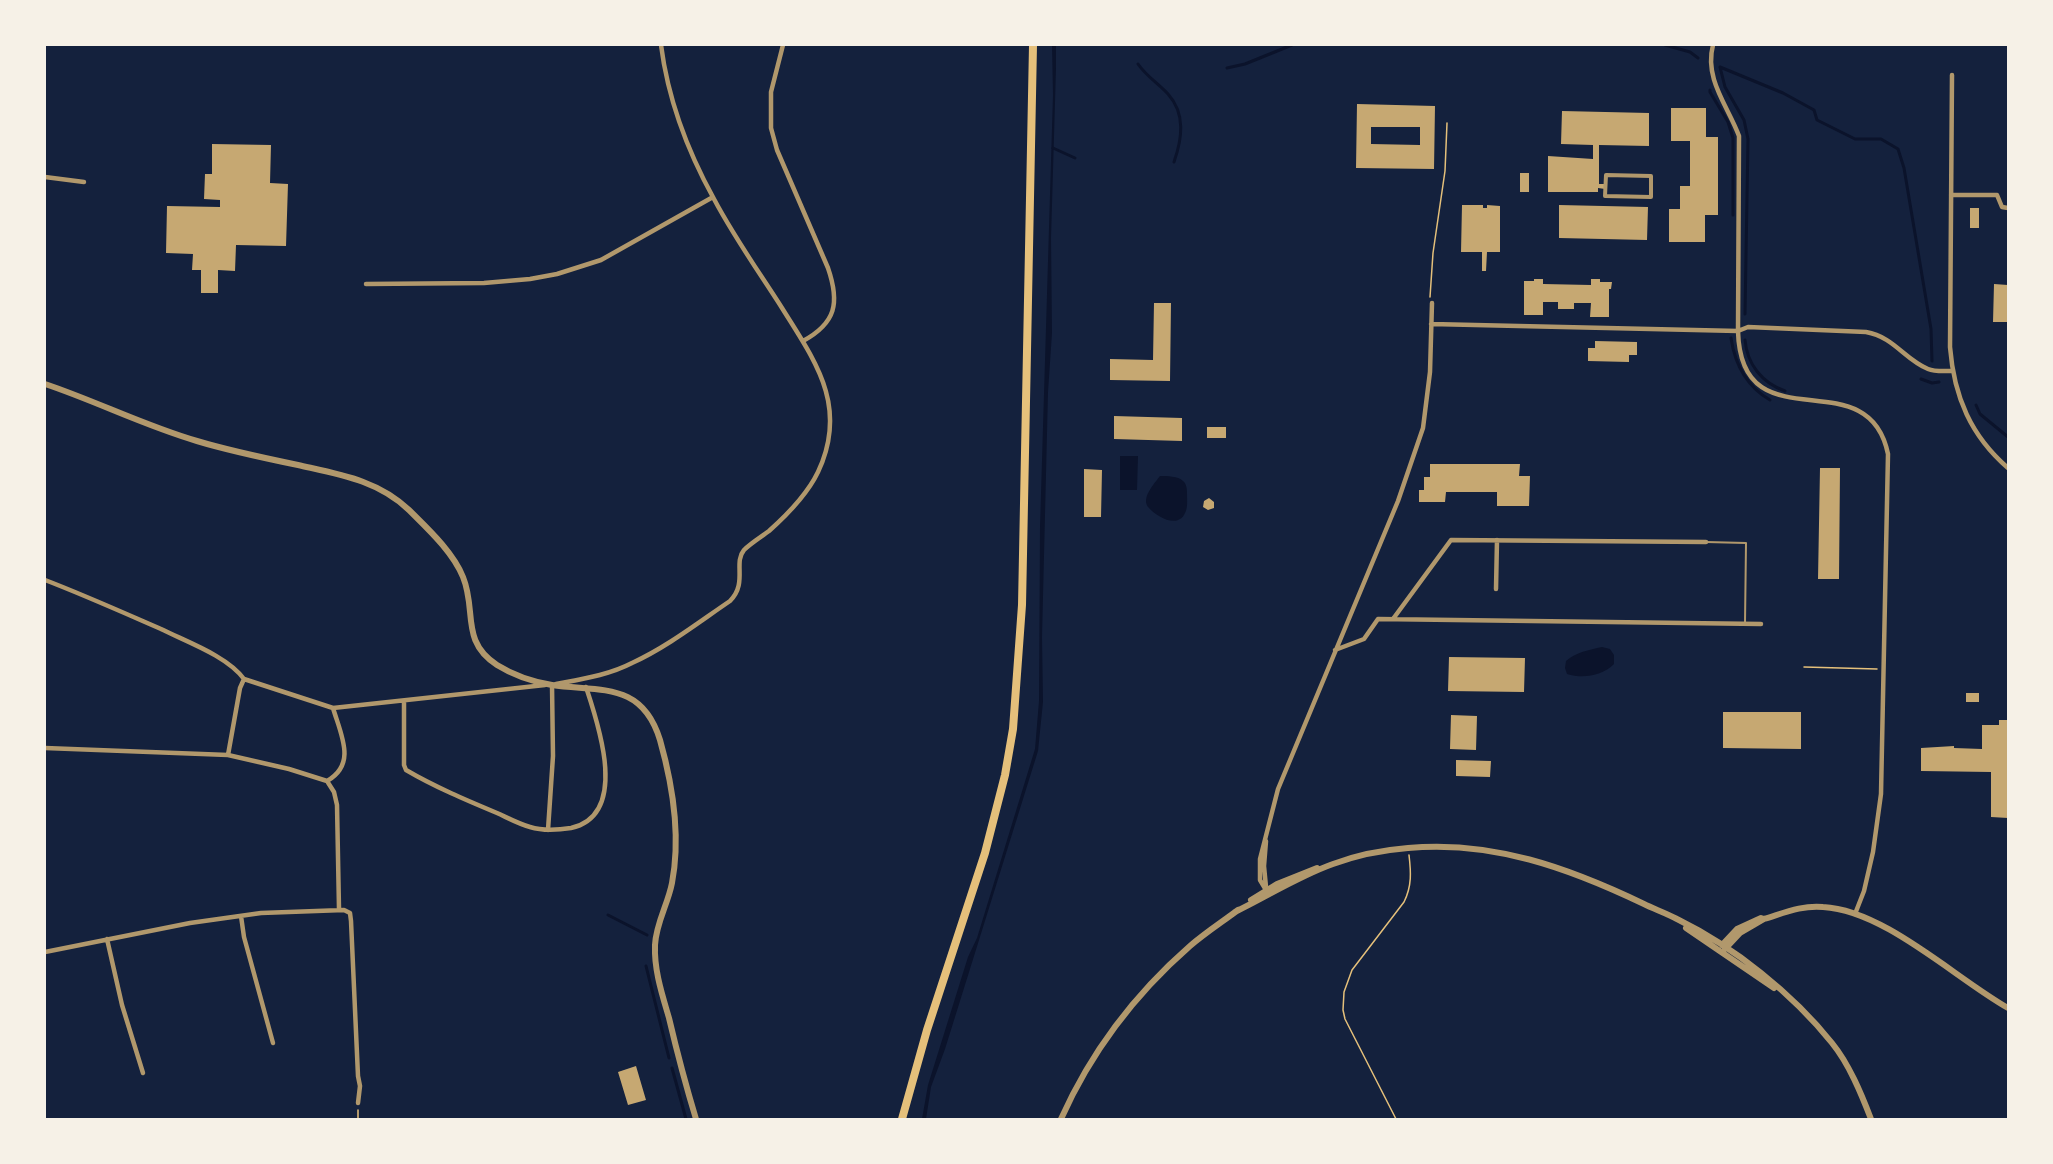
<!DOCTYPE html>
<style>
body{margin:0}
#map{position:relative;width:2053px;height:1164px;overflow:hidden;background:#14213d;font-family:"DejaVu Sans",sans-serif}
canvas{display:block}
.frame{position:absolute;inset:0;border:46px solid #f6f1e7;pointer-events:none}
</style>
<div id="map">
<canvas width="2053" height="1164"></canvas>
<div class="frame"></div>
</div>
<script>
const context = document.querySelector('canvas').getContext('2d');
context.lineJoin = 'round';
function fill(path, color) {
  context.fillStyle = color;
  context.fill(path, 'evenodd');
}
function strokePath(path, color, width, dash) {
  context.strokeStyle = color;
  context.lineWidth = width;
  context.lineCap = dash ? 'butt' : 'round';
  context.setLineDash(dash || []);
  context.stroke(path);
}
fill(new Path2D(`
 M1052,45H1056V68L1051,238L1052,333L1048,392L1042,637L1043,702L1038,751L945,1049L931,1087L926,1119H922L928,1085L968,957L977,938L1035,749L1039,701L1040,527L1053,95Z
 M1120,456H1138L1137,490H1120Z
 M1160,476C1167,476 1178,476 1183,481C1187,484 1187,490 1187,494C1187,500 1188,508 1185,513C1178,529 1157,517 1149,508C1140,499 1154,484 1160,476Z
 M1602,647L1610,649L1614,655V664C1602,676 1583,679 1567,674L1565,668L1566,661C1576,652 1589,650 1602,647Z`), '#0b132b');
strokePath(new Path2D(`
 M1665,45L1690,52L1698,58
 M1138,64C1147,77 1158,83 1168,94C1186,114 1182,139 1174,162
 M1720,67L1783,93L1814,110L1817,120L1855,139H1881L1898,149L1904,168L1931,329L1932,361
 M1720,67L1725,87L1744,120L1748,139L1745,314
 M1227,68L1245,64L1292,45
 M1710,90V92L1728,122L1733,138V215
 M1053,148L1075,158
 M1731,338C1735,365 1746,386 1770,400
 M1745,340C1747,364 1762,383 1785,391
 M1921,379L1932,383L1939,382
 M1976,405L1980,414L2008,437
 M608,915L647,935
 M646,966L669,1058
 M672,1068L686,1119`), '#0b132b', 3);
fill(new Path2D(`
 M1357,104L1435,106L1434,169L1356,168ZM1371,127H1420V145L1371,144Z
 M1671,108H1706V137H1718V215H1705V242H1669V209H1680V186H1690V141H1671Z
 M1562,111L1649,113V146L1599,145V184H1605V189L1598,188V192H1548V156L1593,159V145L1561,144Z
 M212,144L271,145L270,183L288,184L286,246L236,245L235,271L218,270V293H201V270H192L193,254L166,253L167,206L220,207V200L204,199L205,174H212Z
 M1520,173H1529V192H1520Z
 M1462,205H1483V208H1487V205L1500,206V252H1487L1486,271H1482V252H1461Z
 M1559,205L1648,207L1647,240L1559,238Z
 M1970,208H1979V228H1970Z
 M1534,279H1543V284L1591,285V279H1600V282H1612L1611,289H1609V317H1590L1591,303H1574V309H1558V302H1543V315H1524V281H1534Z
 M1994,284L2008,285V322H1993Z
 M1154,303H1171L1170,381L1110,380V359L1153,360Z
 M1595,341L1637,342V355H1629V362L1588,361V348H1595Z
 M1114,416L1182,418V441L1114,439Z
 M1207,427H1226V438H1207Z
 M1430,464H1520L1519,476H1530L1529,506H1497V492H1446L1445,502H1419V490H1424V477H1430Z
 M1820,468H1840L1839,579H1818Z
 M1084,469L1102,470L1101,517H1084Z
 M1209,498L1214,502V508L1208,510L1203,507L1204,501Z
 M1449,657L1525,658L1524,692L1448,691Z
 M1966,693H1979V702H1966Z
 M1723,712H1801V749L1723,748Z
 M1451,715L1477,716L1476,750L1450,749Z
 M1999,720H2008V818L1991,817V772L1921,771V748L1954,746V748L1982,749V725H1999Z
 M1456,760L1491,761L1490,777L1456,776Z
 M636,1066L646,1100L628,1105L618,1072Z`), '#c6a872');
strokePath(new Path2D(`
 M1430,297L1433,253L1445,171L1447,123
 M1804,667L1877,669
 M358,1119V1110
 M1396,1119L1345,1019L1343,1010L1344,992L1352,970L1404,902C1412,886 1411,872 1409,855`), '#e5c07b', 1.5);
strokePath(new Path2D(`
 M1706,542L1746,543L1745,623`), '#b1986c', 2);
strokePath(new Path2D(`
 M1606,175L1651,176V197L1605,196Z`), '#b1986c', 4);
strokePath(new Path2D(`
 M783,45L771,92V128L777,150L828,268C840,303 836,323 803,341
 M1713,45C1704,79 1728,106 1739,136L1738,331C1741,448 1868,356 1888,454L1881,794L1873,852L1864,891L1855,914
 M1952,75L1950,347C1954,397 1971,436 2008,468
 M45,177L84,182
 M1951,195H1997L2002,207L2008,208
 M366,284L484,283L530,279L557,274L601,260L713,197
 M1431,324L1738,331L1748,327L1866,332C1894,337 1904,359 1928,369C1935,372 1944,371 1952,371
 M45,580C84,595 122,612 161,629C187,642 227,656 244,679L333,708L545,685
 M1496,589L1497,540
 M1393,619L1451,540L1706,542
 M1335,650L1364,639L1378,619L1761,624
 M556,684C582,679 609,675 632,663C667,647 699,622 730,601C748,583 733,563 744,550C751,543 761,537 769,531C788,514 807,495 818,472C849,406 815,361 782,308C759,272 734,237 714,199C688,152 668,99 661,45
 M404,701V765L406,770C435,787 466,800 497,813C508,818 519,824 530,827C543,831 558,830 571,828C630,815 598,723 586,687
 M45,748L228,755L289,769L327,781C357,764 341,735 333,708
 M228,755L240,688L244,679
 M327,781L334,792L337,805L339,909
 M548,830L553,756L552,685
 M1266,887L1264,866L1266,841
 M1266,890L1260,880V859L1278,789L1398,501L1423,428L1430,372L1432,303
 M241,916L244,937L273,1043
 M107,939L122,1005L143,1073
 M45,952L190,923L261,913L344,910L350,913L351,921L358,1076L360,1086L358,1103`), '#b1986c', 4.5);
strokePath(new Path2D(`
 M45,384C96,401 145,426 197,441C230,451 264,458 298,465C338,474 378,480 409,510C428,529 453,552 463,577C477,611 460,641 497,665C513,675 534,682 552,685C600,692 642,681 660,740C673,786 681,836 672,883C668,904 656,923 655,945C654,970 662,994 669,1018C677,1052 686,1086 696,1119
 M1251,900L1277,884L1317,868
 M1235,912C1268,896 1299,876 1333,864C1357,855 1383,850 1408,848C1492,840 1569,868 1644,904C1654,909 1666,913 1677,919C1734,947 1792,993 1832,1043C1849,1064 1861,1093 1871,1119
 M1686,928L1774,988
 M1722,945L1737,929L1761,918L1764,919C1784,913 1802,905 1823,907C1884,910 1955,978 2008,1008
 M1725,949L1740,933L1764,919
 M1061,1119C1091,1052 1135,994 1190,946C1205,933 1222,922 1238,910`), '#b1986c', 6);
strokePath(new Path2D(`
 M902,1119L927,1030L985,853L1005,775L1013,729L1022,605L1033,45`), '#e5c07b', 8);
</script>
